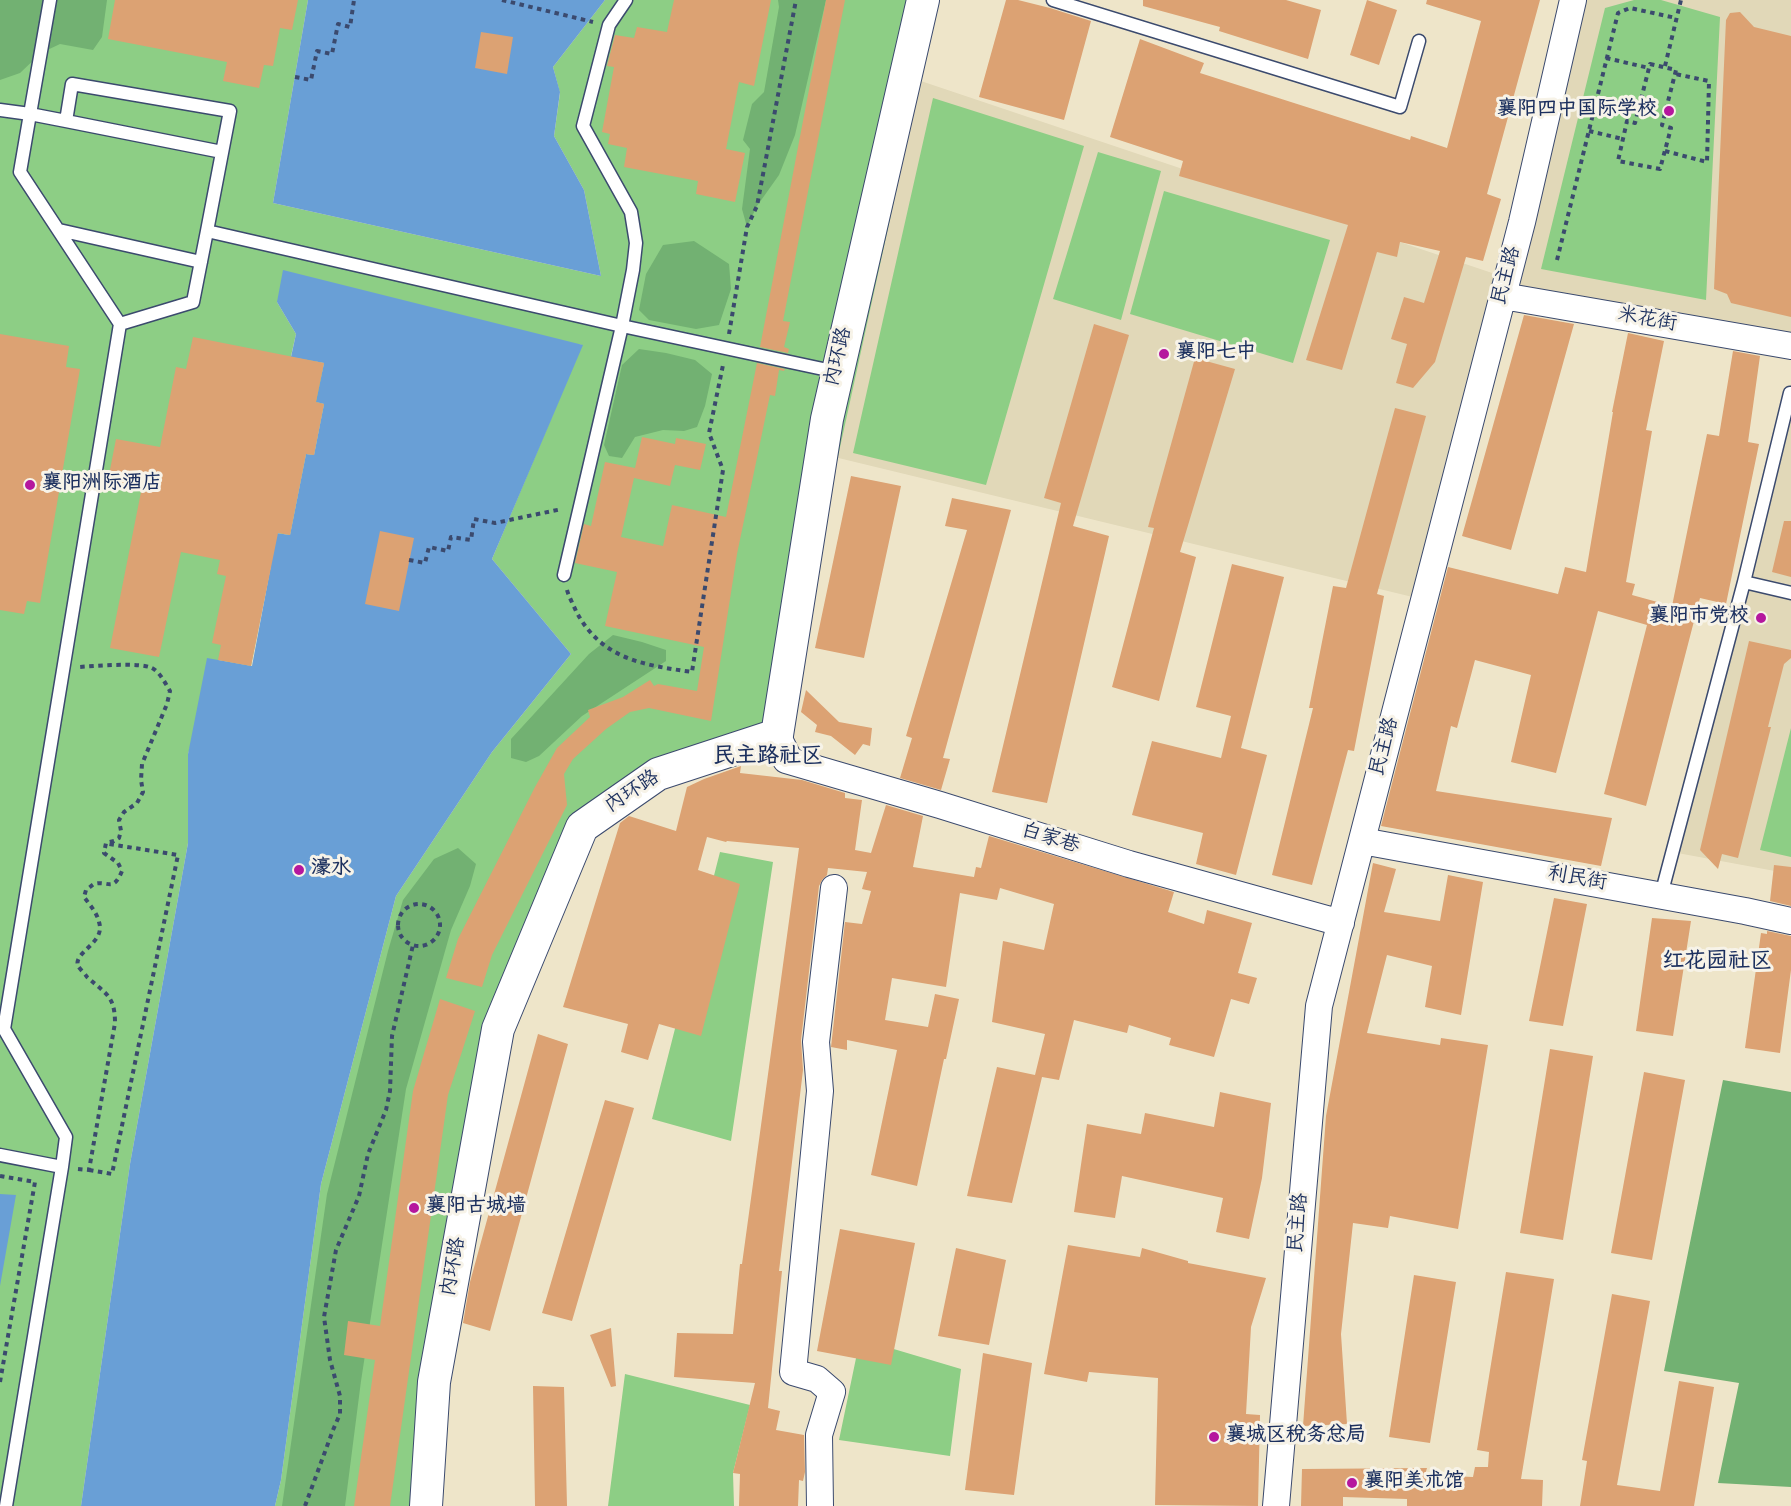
<!DOCTYPE html>
<meta charset="utf-8">
<style>
body{margin:0}
canvas{display:block;background:#eee5c9}
</style>
<canvas width="1791" height="1506"></canvas>
<script>
const context = document.querySelector('canvas').getContext('2d');
context.lineJoin = 'round';
function fill(path, color) {
  context.fillStyle = color;
  context.fill(path, 'evenodd');
}
function strokePath(path, color, width, dash) {
  context.strokeStyle = color;
  context.lineWidth = width;
  context.lineCap = dash ? 'butt' : 'round';
  context.setLineDash(dash || []);
  context.stroke(path);
}
function write(font, color, halo, rows, align = 'center') {
  context.font = font + ' Kalam,"LXGW WenKai TC",sans-serif';
  context.lineWidth = 6;
  context.setLineDash([]);
  context.textBaseline = 'middle';
  context.strokeStyle = halo;
  context.fillStyle = color;
  for (const [text, x, y, turn = 0] of rows) {
    context.save();
    context.translate(x, y);
    context.rotate((+turn || 0) * Math.PI / 180);
    context.textAlign = isNaN(turn) ? turn : align;
    if (halo) context.strokeText(text, 0, 0);
    context.fillText(text, 0, 0);
    context.restore();
  }
}
fill(new Path2D(`
 M1573,0H1791V346L1503,296L1425,600L822,454L906,76L1507,278Z
 M1791,384V874L1672,852Z`), '#e1d8b8');
fill(new Path2D(`
 M0,0H308L273,203L601,276L584,190L554,136L560,93L553,67L605,0H938L777,735L582,827L498,1029L426,1506H275L281,1480L321,1184L396,896L492,752L571,654L492,559L582,345L277,302L296,334L291,356L324,363L317,402L324,404L314,455L306,454L290,535L269,532L271,564L251,666L218,660L188,754V843L130,1164L81,1506H0Z
 M1634,0H1661L1720,17L1706,300L1541,269L1605,8Z
 M933,98L1084,146L986,485L853,453Z
 M1098,152L1161,171L1121,320L1053,299Z
 M1164,191L1330,240L1293,363L1130,314Z
 M1791,728V857L1760,850Z
 M720,852L773,862L731,1141L652,1119Z
 M860,1339L961,1369L950,1456L839,1440Z
 M625,1374L750,1405L733,1473L734,1506H608Z`), '#8dce85');
fill(new Path2D(`
 M0,0H107L102,37L93,50L60,44L41,53L20,73L0,80Z
 M778,0H826L795,135L779,175L757,206L747,227L742,209L750,149L743,140L752,104L764,92L779,7Z
 M694,241L729,264L731,289L719,325L696,329L649,320L639,310L646,274L663,245Z
 M639,349L666,353L695,360L712,374L705,406L697,427L684,431L663,430L635,437L622,458L609,456L604,445L622,365Z
 M613,635L642,642L666,650V661L582,716L539,756L526,762L511,758V739L589,654Z
 M458,848L476,864L470,886L451,930L406,1089L361,1381L345,1506H282L327,1194L388,951L403,900L434,859Z
 M1723,1080L1791,1092V1487L1718,1483L1739,1383L1664,1371Z`), '#72b172');
fill(new Path2D(`
 M308,0H605L553,67L560,92L554,136L584,190L601,276L273,203Z
 M283,270L583,345L492,559L571,654L492,752L396,896L321,1184L281,1480L275,1506H81L130,1164L188,843V754L207,658L252,666L271,565L269,532L290,535L306,454L314,455L324,404L316,402L324,363L291,357L296,334L277,302Z
 M0,1194L16,1195L0,1286Z`), '#699fd6');
fill(new Path2D(`
 M115,0H298L292,30L280,28L273,66L264,65L259,88L223,81L227,62L108,39Z
 M674,0H771L754,86L739,82L726,149L745,153L735,202L696,194L698,181L624,167L627,148L608,144L610,134L602,132L614,67L607,66L615,35L634,38L637,27L667,32Z
 M826,0H845L783,321L790,322L784,347L789,349L788,353L760,347Z
 M1006,0H1018L1050,8L1091,21L1064,120L979,97Z
 M1143,0H1286L1321,10L1308,59L1219,31L1220,27L1143,6Z
 M1367,0L1397,10L1379,65L1350,55Z
 M1427,0H1540L1487,194L1501,199L1483,261L1466,257L1435,362L1413,388L1396,383L1407,344L1391,339L1404,297L1424,303L1440,251L1400,242L1397,257L1377,252L1342,370L1306,360L1348,225L1179,176L1183,161L1110,137L1140,39L1204,63L1200,73L1410,140L1411,136L1447,148L1481,21L1426,4Z
 M1740,12L1754,27L1791,36V317L1731,303L1727,294L1714,289L1726,20L1730,13Z
 M481,32L513,37L507,74L475,68Z
 M1524,315L1574,324L1511,550L1462,536Z
 M1094,324L1129,335L1073,526L1109,536L1047,803L992,792L1061,503L1044,498Z
 M1628,333L1664,341L1646,430L1652,431L1626,582L1635,584L1632,595L1672,606L1707,434L1719,436L1733,351L1760,356L1748,442L1759,444L1726,604L1700,598L1646,806L1604,794L1647,625L1598,611L1556,773L1511,762L1531,675L1475,660L1457,728L1451,726L1436,791L1612,818L1601,866L1381,826L1448,567L1558,594L1565,567L1586,572L1613,412H1612Z
 M0,334L69,346L66,367L80,369L40,603L27,601L24,614L0,610Z
 M193,337L324,363L316,402L324,404L314,455L306,454L290,535L278,533L251,666L218,660L221,645L212,643L226,576L217,574L220,560L181,552L159,657L110,648L142,487L108,480L116,439L160,447L176,367L186,369Z
 M1195,358L1235,369L1180,552L1196,557L1159,701L1112,687L1154,528L1148,527Z
 M757,363L785,369L784,371L779,370L775,396L770,395L737,554L711,721L649,708L630,712L606,729L573,759L564,774L567,805L492,955L482,987L446,978L458,939L535,787L557,748L590,717L588,710L623,697L650,680L654,686L658,684L697,691L704,647L605,626L617,572L575,563L584,524L591,526L605,462L635,468L642,437L675,444L676,438L706,444L700,470L675,465L670,486L634,478L621,537L663,546L672,505L726,517Z
 M1395,408L1426,416L1377,594L1384,596L1354,751L1348,750L1312,885L1272,875L1313,708H1309L1333,586L1346,588Z
 M851,476L901,486L864,658L815,648Z
 M952,498L1011,510L943,758L950,759L941,790L900,778L912,738L906,736L967,530L945,526Z
 M1784,521H1791V577L1772,572Z
 M380,531L414,538L399,611L365,604Z
 M1232,564L1284,577L1241,748L1267,755L1236,875L1196,864L1203,833L1132,815L1152,741L1221,758L1231,716L1196,707Z
 M1749,641L1791,650V658L1784,664L1768,727H1771L1738,858L1722,854L1718,869L1700,850Z
 M806,690L839,722L872,728L870,746L863,744L855,755L831,736L815,732L817,725L801,712Z
 M741,766L740,773L802,780L845,793V798L862,800L855,850L871,853L886,805L923,816L913,867L974,877L976,867L981,868L989,836L1174,892L1168,912L1204,924L1207,910L1252,923L1238,973L1257,978L1249,1004L1231,999L1214,1057L1169,1045L1171,1038L1129,1025L1127,1033L1074,1020L1059,1080L1042,1077L1012,1203L967,1196L997,1067L1035,1075L1045,1034L992,1022L1003,941L1044,950L1054,904L1000,888L997,900L960,893L946,987L892,978L885,1020L928,1027L935,994L959,999L946,1059H944L917,1186L871,1175L897,1050L847,1040V1050L831,1047L845,922L862,924L871,891L862,889L867,872L828,868L827,875L822,880L819,886L801,1040L803,1070L779,1271H782L768,1408L780,1411L776,1430L804,1435L805,1472L803,1481L799,1480L798,1506H739L740,1474L733,1473L755,1383L674,1377L677,1333L733,1334L740,1264H742L799,848L727,841L726,842L707,837L698,870L740,884L701,1036L659,1024L648,1060L621,1052L628,1024L563,1007L620,823L629,816L676,831L687,787L704,779Z
 M1373,863L1396,869L1384,912L1440,921L1448,875L1483,882L1461,1015L1425,1007L1432,966L1387,955L1367,1033L1440,1045L1441,1038L1488,1045L1458,1229L1390,1216L1388,1228L1353,1223L1341,1334L1347,1424L1303,1426L1326,1116Z
 M1774,865L1791,867V906L1770,901Z
 M1554,898L1587,904L1563,1026L1529,1021Z
 M1652,918L1691,921L1673,1036L1636,1031Z
 M1767,931L1791,936V970L1780,1053L1745,1048L1761,933L1767,934Z
 M440,999L475,1011L448,1095L390,1506H354L375,1360L344,1355L348,1321L380,1326L413,1091Z
 M538,1034L568,1044L490,1331L463,1323L470,1282Z
 M1550,1049L1593,1056L1563,1240L1520,1233Z
 M1644,1072L1685,1080L1652,1260L1611,1253Z
 M1220,1092L1271,1103L1262,1178L1249,1239L1216,1232L1223,1198L1122,1176L1115,1218L1074,1212L1087,1124L1141,1134L1145,1113L1214,1127Z
 M605,1100L634,1108L572,1321L542,1313Z
 M840,1229L915,1243L891,1365L817,1351Z
 M1068,1245L1140,1257L1142,1248L1188,1261V1263L1266,1278L1251,1327L1246,1414L1260,1415L1258,1506L1155,1505L1158,1378L1089,1372L1087,1382L1044,1374Z
 M956,1248L1006,1260L989,1345L938,1336Z
 M1506,1272L1554,1279L1521,1479L1543,1480L1542,1506H1407V1499L1343,1497V1506H1301L1302,1469L1427,1468L1425,1475L1473,1477L1475,1467H1488L1489,1452L1477,1450Z
 M1414,1275L1456,1282L1430,1443L1389,1437Z
 M1612,1294L1650,1301L1617,1485L1660,1491L1679,1381L1714,1387L1694,1506H1580L1587,1461L1582,1460Z
 M611,1328L616,1386L611,1387L590,1335Z
 M983,1353L1032,1363L1014,1495L965,1490Z
 M533,1386L564,1387L567,1506H535Z`), '#dca273');
const service = new Path2D(`
 M626,0L609,25L583,126L631,212L636,243L633,270L622,326L837,372
 M1053,0L1400,107L1419,41
 M0,110L30,114L50,0
 M66,121L222,152
 M59,230L201,262
 M120,324L193,302L207,231L622,326L564,575
 M1790,393L1744,582L1791,593
 M1661,895L1744,582
 M0,1155L62,1167
 M6,1506L62,1167L66,1137L4,1029L120,324L20,172L30,114L66,121L72,84L230,111L207,231`);
const minor = new Path2D(`
 M1503,296L1791,346
 M777,735L787,755L786,760L940,805L1129,864L1341,923
 M1362,841L1745,911L1791,921
 M820,1506L819,1435L832,1392L817,1379L793,1372L820,1091L816,1042L834,888
 M1276,1506L1319,1006L1522,222L1573,0`);
const tertiary = new Path2D(`
 M426,1506L434,1382L498,1029L582,827L658,774L777,735L827,419L923,0`);
strokePath(service, '#3b4a6e', 15);
strokePath(minor, '#3b4a6e', 28);
strokePath(tertiary, '#3b4a6e', 34);
strokePath(new Path2D(`
 M502,0L593,22
 M1606,58L1649,68
 M1650,64L1676,70L1662,125L1671,128L1660,169L1618,161L1627,121L1635,123Z
 M1665,66L1681,0
 M295,77L311,80L317,51L332,54L338,24L350,27L354,0
 M1589,131L1623,139
 M1665,151L1707,162L1709,81L1675,74
 M1557,260L1618,13L1630,8L1676,18
 M729,334L747,227L757,206L796,0
 M409,560L425,563L429,547L448,551L451,537L471,540L474,519L495,523L562,509
 M567,590C569,597 573,604 576,611C601,659 643,665 692,672L723,470L709,433L723,365
 M398 925a21 21 0 1 1 42 0a21 21 0 1 1-42 0Z
 M78,1169L89,1170L115,1023C115,996 106,994 87,977C85,974 80,969 78,966C73,952 106,943 99,922C97,913 90,905 84,897L86,890C89,888 91,886 94,884C108,880 113,893 122,871L118,863L104,853L106,843L114,841L119,838L121,831L119,820L124,812L137,803L143,792L141,780L142,764L167,704L170,691C165,683 160,672 152,668C139,662 95,666 79,667
 M89,1170L112,1174L178,855L109,844
 M0,1176L35,1182L0,1382
 M305,1506L333,1430L340,1414V1396L330,1360L324,1317L336,1250L359,1196L368,1154L386,1110L390,1091L392,1036L413,945`), '#3b4a6e', 4, [4.5, 4.5]);
strokePath(service, '#fff', 12);
strokePath(minor, '#fff', 26);
strokePath(tertiary, '#fff', 32);
for (const [x, y, r, color] of [
 [1669,111,6,"#b5179e"],
 [1164,354,6,"#b5179e"],
 [30,485,6,"#b5179e"],
 [1761,618,6,"#b5179e"],
 [299,870,6,"#b5179e"],
 [414,1208,6,"#b5179e"],
 [1214,1437,6,"#b5179e"],
 [1352,1483,6,"#b5179e"]
]) {
  const dot = new Path2D();
  dot.arc(x, y, r, 0, 2 * Math.PI);
  context.fillStyle = color;
  context.fill(dot);
  strokePath(dot, '#f7f3e8', 2);
}
write('bold 20px', '#1b2f5e', '#f7f3e8', [
 ["襄阳四中国际学校",1657,111,"right"],
 ["襄阳七中",1176,354],
 ["襄阳洲际酒店",42,485],
 ["襄阳市党校",1749,618,"right"],
 ["濠水",311,870],
 ["襄阳古城墙",426,1208],
 ["襄城区税务总局",1226,1437],
 ["襄阳美术馆",1364,1483]
], 'left');
write('20px', '#1b2f5e', '#f7f3e8', [
 ["民主路",1508,276,-75],
 ["米花街",1647,321,10],
 ["内环路",840,357,-77],
 ["民主路",1386,747,-75],
 ["内环路",633,793,-33],
 ["白家巷",1050,840,17],
 ["利民街",1577,880,10],
 ["民主路",1300,1223,-85],
 ["内环路",455,1267,-80]
]);
write('bold 22px', '#1b2f5e', '#f7f3e8', [
 ["民主路社区",768,758],
 ["红花园社区",1717,963]
]);
</script>
